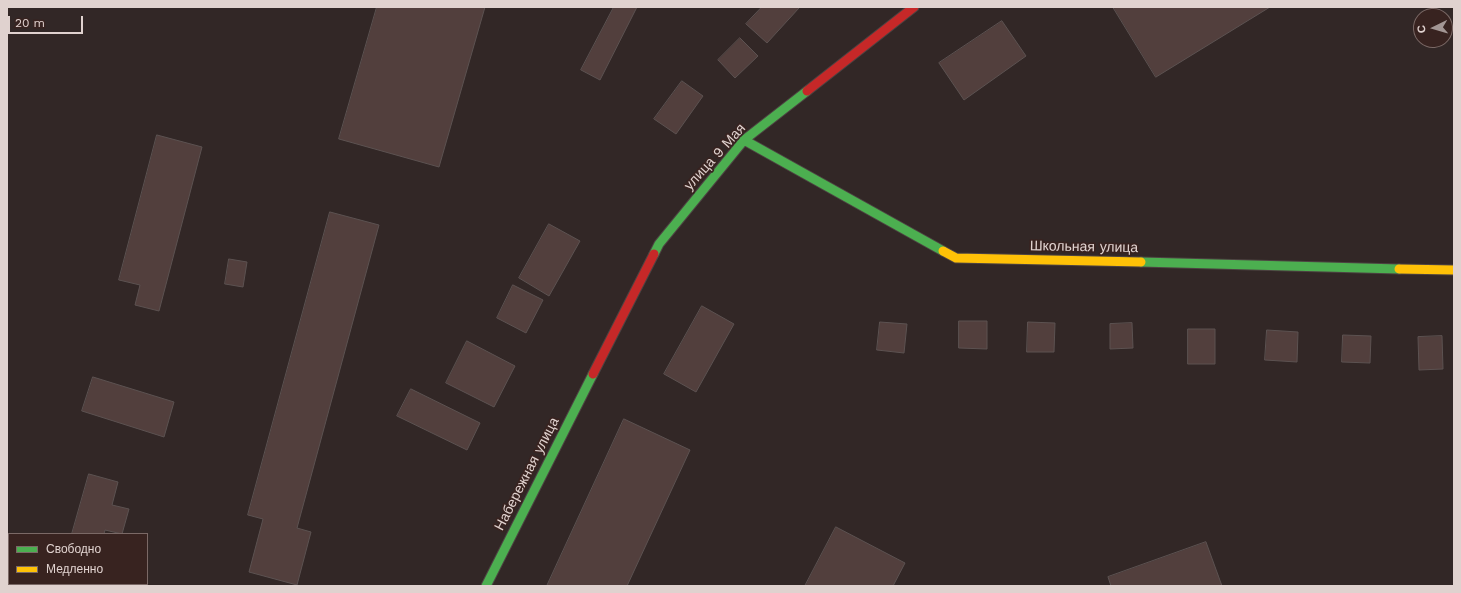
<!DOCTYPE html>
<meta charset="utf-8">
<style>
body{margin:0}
#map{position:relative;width:1461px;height:593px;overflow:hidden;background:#322726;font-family:"Work Sans",sans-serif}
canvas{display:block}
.frame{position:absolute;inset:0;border:8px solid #e0d2cf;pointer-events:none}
.legend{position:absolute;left:8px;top:533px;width:140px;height:52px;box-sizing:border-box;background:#382320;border:1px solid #7b6966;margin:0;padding:5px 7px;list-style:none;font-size:12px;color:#e0d2cf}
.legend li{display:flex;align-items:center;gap:8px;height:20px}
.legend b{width:20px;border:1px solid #7b6966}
.north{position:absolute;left:1413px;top:8px;width:40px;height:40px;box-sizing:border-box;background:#382320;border:1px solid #7b6966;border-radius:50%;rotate:265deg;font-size:11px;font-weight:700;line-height:16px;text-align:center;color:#e0d2cf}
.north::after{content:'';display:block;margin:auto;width:14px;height:18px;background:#a39694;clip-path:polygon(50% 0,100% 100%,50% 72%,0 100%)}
.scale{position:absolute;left:8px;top:16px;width:75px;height:18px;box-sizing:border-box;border:2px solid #e0d2cf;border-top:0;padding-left:5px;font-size:12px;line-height:14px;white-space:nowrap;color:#e0d2cf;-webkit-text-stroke:3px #382320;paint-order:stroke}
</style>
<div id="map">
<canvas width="1461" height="593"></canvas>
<div class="frame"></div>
<ul class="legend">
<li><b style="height:5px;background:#4caf50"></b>Свободно</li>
<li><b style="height:5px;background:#ffc107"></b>Медленно</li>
</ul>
<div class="north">С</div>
<div class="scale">20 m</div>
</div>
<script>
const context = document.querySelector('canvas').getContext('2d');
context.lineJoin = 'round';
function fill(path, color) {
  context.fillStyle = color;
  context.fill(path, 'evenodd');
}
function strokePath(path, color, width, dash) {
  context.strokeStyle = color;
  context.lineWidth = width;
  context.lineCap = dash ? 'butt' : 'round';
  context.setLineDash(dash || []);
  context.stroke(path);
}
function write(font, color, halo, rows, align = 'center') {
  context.font = font + ' "Work Sans",sans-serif';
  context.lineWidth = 3.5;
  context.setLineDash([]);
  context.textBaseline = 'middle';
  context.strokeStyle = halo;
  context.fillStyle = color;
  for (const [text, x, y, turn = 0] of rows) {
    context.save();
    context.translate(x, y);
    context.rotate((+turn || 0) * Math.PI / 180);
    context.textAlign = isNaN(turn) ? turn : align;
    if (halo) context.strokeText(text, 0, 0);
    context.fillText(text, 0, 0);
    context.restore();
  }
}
const building = new Path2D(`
 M377,7H485L439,167L339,139Z
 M614,7H637L600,80L581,70Z
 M762,7H798L799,8L767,43L746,24Z
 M1113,7H1270L1156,77Z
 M1002,21L1026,56L964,100L939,63Z
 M740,38L758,56L735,78L718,60Z
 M682,81L703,96L676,134L654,119Z
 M157,135L202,147L159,311L135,305L140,285L119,280Z
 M330,212L379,225L297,528L311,532L297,585L249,572L263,519L248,515Z
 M549,224L580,241L549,296L519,278Z
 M229,259L247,262L243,287L225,284Z
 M513,285L543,300L526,333L497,318Z
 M702,306L734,324L696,392L664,374Z
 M959,321H987V349L959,348Z
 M880,322L907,324L904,353L877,350Z
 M1028,322L1055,323L1054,352H1027Z
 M1132,323L1133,348L1110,349V324Z
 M1188,329H1215V364H1188Z
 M1267,330L1298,332L1297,362L1265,360Z
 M1343,335L1371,336L1370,363L1342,362Z
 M1442,336L1443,369L1419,370L1418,337Z
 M467,341L515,366L494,407L446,383Z
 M93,377L174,402L164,437L82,411Z
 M411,389L480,423L467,450L397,416Z
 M624,419L690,450L627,586H547Z
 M89,474L118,482L112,505L129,509L122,534L105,530L104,534H72Z
 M836,527L905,563L893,586H805Z
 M1206,542L1222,586H1111L1108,577Z`);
fill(building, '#523f3d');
strokePath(building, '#5c5251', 1);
const fast = new Path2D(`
 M744,140L943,251
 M654,254L659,244L744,140L807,91
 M1141,262L1399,269
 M486,586L593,374`);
const slow = new Path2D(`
 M943,251L956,258L1141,262
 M1399,269L1454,270`);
const jam = new Path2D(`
 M807,91L914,7
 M593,374L654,254`);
strokePath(fast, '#4d4342', 11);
strokePath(slow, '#4d4342', 11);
strokePath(jam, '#4d4342', 11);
strokePath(fast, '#4caf50', 9);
strokePath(slow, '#ffc107', 9);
strokePath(jam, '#c62828', 9);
write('14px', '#e0d2cf', '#382320', [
 ["улица 9 Мая",715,157,-48],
 ["Школьная улица",1084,247,1],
 ["Набережная улица",527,474,-63]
]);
</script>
